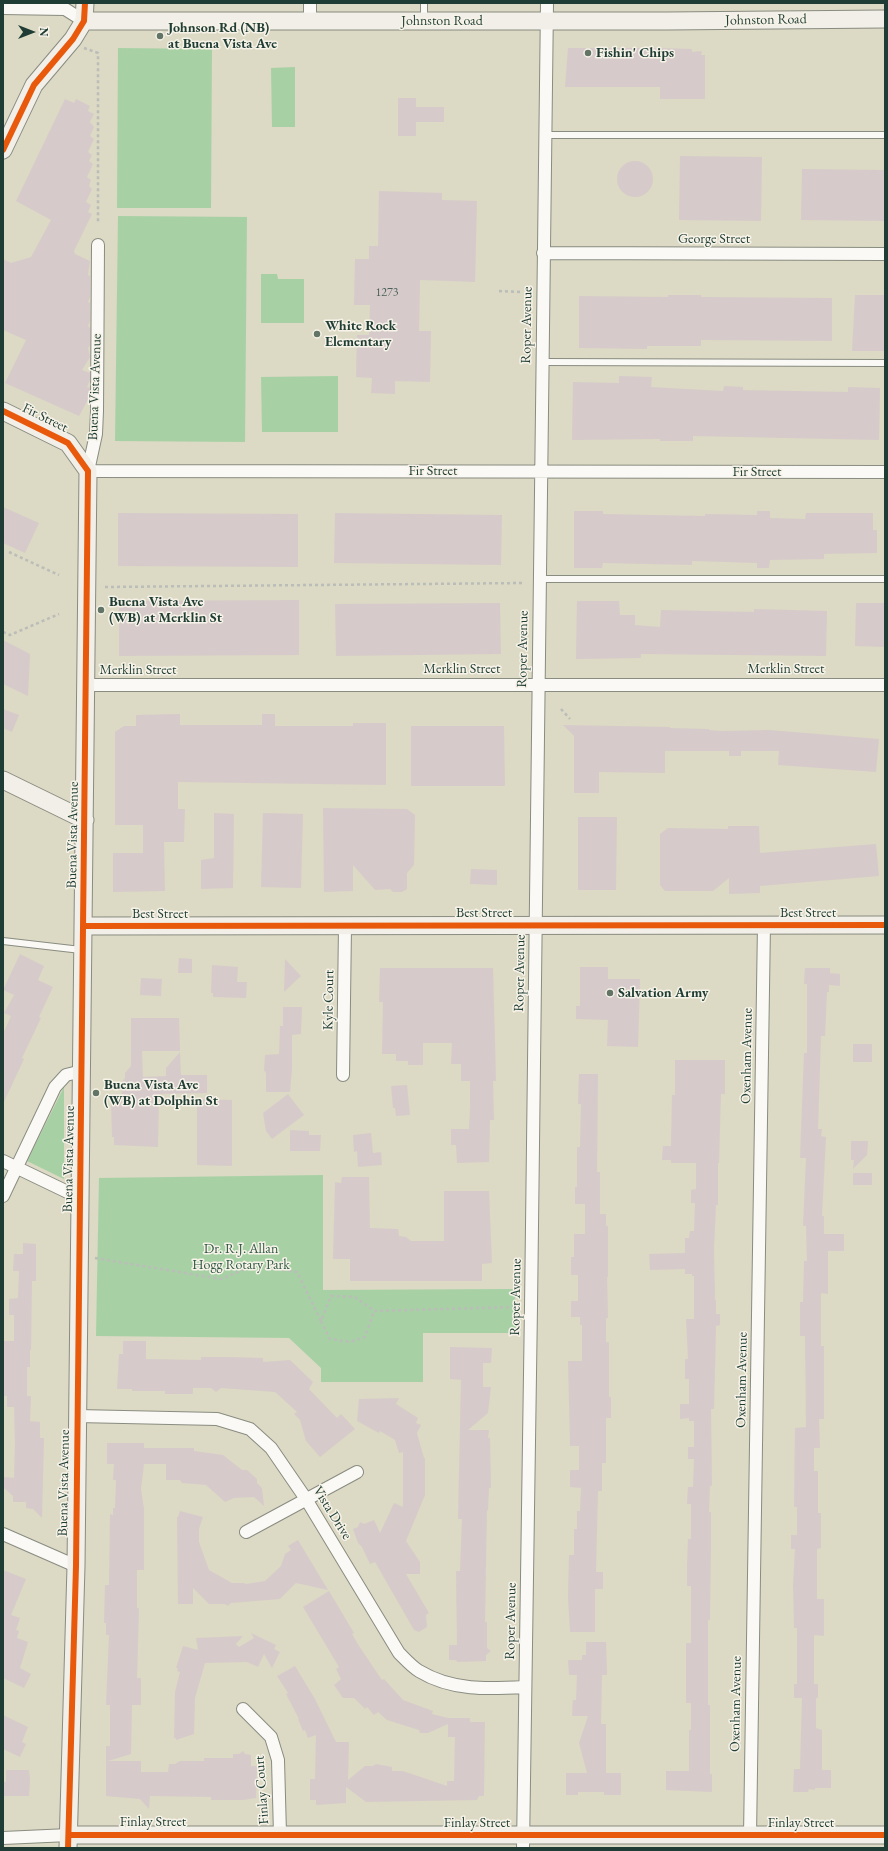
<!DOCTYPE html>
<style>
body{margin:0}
#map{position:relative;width:888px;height:1851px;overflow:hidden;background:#dcd9c4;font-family:"EB Garamond",serif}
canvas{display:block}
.frame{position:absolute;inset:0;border:4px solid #1f3d34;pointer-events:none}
.north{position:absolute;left:12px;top:12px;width:40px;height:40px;-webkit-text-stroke:3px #f7f3e8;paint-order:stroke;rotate:90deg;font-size:11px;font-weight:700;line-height:16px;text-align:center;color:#1f3d34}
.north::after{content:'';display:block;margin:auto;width:14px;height:18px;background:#1f3d34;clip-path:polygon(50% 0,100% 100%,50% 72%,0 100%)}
</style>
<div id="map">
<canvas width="888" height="1851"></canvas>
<div class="frame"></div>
<div class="north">N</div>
</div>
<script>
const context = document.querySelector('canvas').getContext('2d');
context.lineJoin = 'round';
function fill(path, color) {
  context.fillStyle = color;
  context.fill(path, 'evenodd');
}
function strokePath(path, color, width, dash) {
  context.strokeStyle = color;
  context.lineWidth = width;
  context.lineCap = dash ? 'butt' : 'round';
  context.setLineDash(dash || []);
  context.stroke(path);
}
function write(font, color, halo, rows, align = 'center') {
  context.font = font + ' "EB Garamond",serif';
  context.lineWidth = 3;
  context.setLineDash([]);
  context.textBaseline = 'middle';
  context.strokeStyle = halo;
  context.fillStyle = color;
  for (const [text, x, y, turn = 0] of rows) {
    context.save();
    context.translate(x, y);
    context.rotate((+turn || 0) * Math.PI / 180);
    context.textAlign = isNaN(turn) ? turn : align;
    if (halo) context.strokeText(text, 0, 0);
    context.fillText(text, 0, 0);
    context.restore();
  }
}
fill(new Path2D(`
 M118,48L212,49L211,208H117Z
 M295,67V127H272L271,68Z
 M118,216L247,217L245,442L115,441Z
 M261,274H277L278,279H304V323H261Z
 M338,376V432H262L261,377Z
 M64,1087V1179L27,1161Z
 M323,1175V1290L515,1289L516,1333H423V1382H321V1368L289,1338L96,1336L99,1178Z`), '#a7d1a5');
fill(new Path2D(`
 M568,48H656L692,49V52L702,51L701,55H705V99H660V87H565Z
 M398,98H416V107H444V122H416V136H398Z
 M65,99L74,103L76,99L90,106L88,111L94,114L90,122L94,127L90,136L94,139L88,152L92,155L89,161L93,164L87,177L91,180L89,186L92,189L86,202L91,205L88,212L92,214L74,251L75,254L90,261L88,275L90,276V297L88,302L90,303V321L88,326L90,328V345L88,348L90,357L82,370L90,373V380L87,387L90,388V396L79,416L5,383L26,340L3,330V259L11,263L31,257L51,220L16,201Z
 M680,156L762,157L761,221L679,220Z
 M617 179a18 18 0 1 1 36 0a18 18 0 1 1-36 0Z
 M802,169L885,170L884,221L801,220Z
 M379,191L442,193V200L477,201L475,282L420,280L419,331H431L430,382L395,381V394L371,393L372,378L356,377L357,335H369L370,305H354L355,259H369V246H378Z
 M668,295H701V297L832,298V341L701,340V346H647V349L579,348V296L668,297Z
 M855,295H885V351H852Z
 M619,376L652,377L651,387L723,391L724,386L743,387V390L848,392V387L880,388L879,440L693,436V441H660V439L572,440L573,382L619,383Z
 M3,507L39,523L25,553L3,543Z
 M574,511H603V514L705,516V514L757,515V511H770V518L805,519L806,513H873V530H877V553L824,554V559L770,560L769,568H757V563L692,561V565L603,563L602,568H574Z
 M118,513L298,514V567L118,566Z
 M335,513L502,515L501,565L334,563Z
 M299,600V655L119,656V601Z
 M577,601H619L620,615H635V625L660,627L661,610L754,612V609L827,611L826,656L641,654V658L576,659Z
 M500,603L501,654L336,656L335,604Z
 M856,603H885V647L855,646Z
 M3,640L30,654L28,696L3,684Z
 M3,709L19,715L12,732L3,728Z
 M180,714V725H262V714H275V726H353V723H386V785L178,782V809H185L184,842H164L165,891L113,892V853H143V825H115V732L124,726H136V715Z
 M563,725L670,727V728L709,729V730L722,731L769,730L879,739L876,772L778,765L779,751H741V756H729V751H665V773L599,772V793H574V736Z
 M411,726H504L505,786H411Z
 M323,808L407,809L415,815L414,865L407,873V889L402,892H393L390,889L375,890L353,865V891L324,892Z
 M214,813L234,814L233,888L201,889V860L214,858Z
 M263,813L303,814L301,888L261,887Z
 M578,817H617L616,890H578Z
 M728,826H759L760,853L876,844L879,876L760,886V893L729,894V878L713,891H665L660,885V834L668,828L728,829Z
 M471,869L497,870V885L470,884Z
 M20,954L44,966L38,980L53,987L39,1017L41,1018L22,1058L24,1059L3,1104V1034L11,1016L4,1013L14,995L3,990Z
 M179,958L192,959V973H178Z
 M285,959L301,976L284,992Z
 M212,965L238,967L237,982H247L246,998L213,997V993H211Z
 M580,967H608V979H640L638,1047L607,1046L608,1020L576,1019V1006H580Z
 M380,968H493L496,1081H493L494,1120H490L489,1162L457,1163L456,1145H451V1129H469L470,1109V1081H461V1064H451L452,1043H423V1065H408V1061H396V1054H382L383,1002H379Z
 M805,968H830V973L840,974V986L829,985V992H827L825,1036H821L818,1129H822L821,1136L826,1137L822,1216H824V1234H844V1251H828V1294L821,1293V1346H824V1419H819L820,1448H814V1471H818V1513H821V1548L817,1549V1599H824V1636L814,1635V1684H818V1698H816V1728L822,1730V1770H831V1788H815V1790L809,1789L808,1792H793L794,1769H800L802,1698H794V1684H797V1628H794L793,1585L795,1549H791V1535H797V1507H794L795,1428L806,1427L805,1336H800V1302H803L804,1261H807L806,1226H803L806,1158H800L804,1053H807V984H804Z
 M141,978L162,979L161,996L140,995Z
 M283,1007H302L301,1034L292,1035V1069L290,1092H266V1073L264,1070L265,1055L279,1054L280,1026H283Z
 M131,1018H179L180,1051H142L143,1077L166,1076V1068L180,1052L181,1075H207V1093L159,1094L158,1147L114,1145V1137H112L111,1101H122L121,1083L125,1078V1073L131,1066Z
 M853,1044H872V1062H853Z
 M675,1060H725V1094H721L719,1163H718V1205H716L714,1249L715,1300H716V1314H720V1325L716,1326L714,1409H711L712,1486H710L709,1512H711V1549L710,1620H708V1705H710V1774H712V1792L666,1790V1771H689V1730H691V1703H686V1643H691V1586H687V1565L688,1539H691V1504H687L688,1487H693L694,1459H688V1447H694V1421H689V1418L680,1419V1404H689V1379H685V1359H688L686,1319H694V1276H692V1274H685V1269L650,1270L649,1254L685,1253V1238H689L690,1231H694L695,1203H691V1190L696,1189V1163H671V1160H662L663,1146H671L672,1095H675Z
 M579,1074H598L597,1172H600V1214H606V1226H608V1277H607L608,1318H606V1342H609V1397H611V1418H606V1463H602V1491H598L596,1572H603V1589H595V1632H570L568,1598L569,1555H574V1529H577V1511H580L581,1488L570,1487V1470H579V1446H570L568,1361H582V1325H580V1317H571V1301H578V1275H571V1257H574V1234H585V1204H575V1187H577V1147H580L581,1104H578Z
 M407,1085L410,1115L396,1116L395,1108H393L391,1086Z
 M288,1094L304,1115L272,1139L266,1131L263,1113Z
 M197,1099L232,1100V1166L197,1165Z
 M290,1130L309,1131V1135H321L320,1151H290Z
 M371,1133L373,1153L381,1152L382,1165L358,1167L357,1151L354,1152L353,1135Z
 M851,1141H868L867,1155L853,1169L854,1160H851Z
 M853,1173H872V1185H853Z
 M342,1177H369L370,1228L398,1229L399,1236L406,1237L411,1241H444V1191H489L492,1263L482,1264V1281H350V1259H333L335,1182L341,1183Z
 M23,1243L36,1244V1281H32L31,1350H30V1367H27V1396H31L30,1421L40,1422V1438H44L42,1518L33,1509L26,1508V1502H13V1496L4,1488V1477L14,1478L15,1442L14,1407H7V1396H3V1341H14V1315H9V1299L18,1298L19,1271H13L14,1254H23Z
 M123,1341H146V1359L201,1360V1357H227L263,1358V1362L290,1360L313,1382L309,1389L337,1418L341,1414L355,1429L320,1457L306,1441L300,1420L294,1414L297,1412L275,1392L221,1388L216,1392L211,1388H193V1394H165V1391H132V1389H117L119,1354H123Z
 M450,1347L492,1348L491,1363H483V1387H491L488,1413L468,1430H489L488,1438H490L491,1488H489L488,1510H487L485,1622H487V1648L491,1651L486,1655V1661L458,1662L455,1660H449V1645H457L456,1571H460L462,1519H458L461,1380L450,1379Z
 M399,1398L396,1404L418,1418L416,1423L421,1425L417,1433L424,1458H425V1495L406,1541L420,1562V1574H406L429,1613L426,1615L427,1627L419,1632L414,1630L375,1562L370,1564L362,1547L358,1543L353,1529L358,1527L360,1522L364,1524L374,1520L380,1533L394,1503L403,1507V1452L399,1453L395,1440L380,1431L379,1433L357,1421L359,1399Z
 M107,1443H144V1448H194V1451L223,1455L242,1470H247L257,1479V1483L262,1488L264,1506L254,1497L234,1498L225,1502L206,1485L182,1483L180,1480H166V1464H144L141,1489L144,1509V1570H137V1608H139L137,1678H141V1705H132L131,1754L108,1761H141V1772H168L169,1764H175L180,1761H204V1758H233V1754H239L243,1751L245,1754L251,1755V1766H257L256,1798L243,1800H211V1797L150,1796L149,1809L140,1799L106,1796V1746H110V1705H106L109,1635H106V1623H104L105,1585H109L110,1514L113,1515V1508H115L116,1480H113L114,1464H107Z
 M180,1511L203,1517L199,1529V1542L209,1570L232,1583H244L246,1584L265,1581L281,1566L285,1554L291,1550L288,1546L298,1540L328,1590L296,1583L280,1599L231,1603L228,1606L225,1604H209L193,1588V1604H178L177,1517H178Z
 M3,1570L26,1579L11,1615L20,1618L16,1630L19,1631L17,1638L28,1642L20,1668L31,1674L24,1688L3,1678Z
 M329,1591L354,1633L352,1634L359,1646L382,1680L384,1679L403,1700L433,1711L432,1714L448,1718H470V1722H485L484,1796H479L477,1800L366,1802L346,1787V1803L316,1805V1800H310V1779H315L316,1735L308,1738L305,1730L303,1731L298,1719H299L286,1694L288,1693L277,1676L295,1666L315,1699L336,1742H349L348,1780L365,1766H373L376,1764L392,1767V1771H403L447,1786V1781H454L455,1737H448V1724L428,1733H420L419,1730L387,1720L378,1712L374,1715L367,1707L365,1709L354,1698H343L334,1685L341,1679L336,1669L339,1667L303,1607Z
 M251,1633L276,1645L274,1649L280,1652L272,1668L264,1654L258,1667L247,1662L205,1663L195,1698L194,1734L176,1740V1738H174L175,1692L180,1672L177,1671L178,1668H176L183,1646L198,1650L196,1638L243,1636L236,1644L239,1647L254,1638Z
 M586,1642H606L607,1675H602L601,1724H606V1773H621V1795H604V1792H578V1795H566V1773H587L579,1743L588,1716H572L573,1700H576L577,1675H569L568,1660H582V1655H586Z
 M3,1715L28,1727L22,1742L26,1744L20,1757L3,1749Z
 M6,1770H29L30,1779L29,1796H3V1782H6Z`), '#d6cbca');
const lane = new Path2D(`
 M424,19V3
 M545,135H885
 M542,362L885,363
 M539,579H885
 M3,941L81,950`);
const street = new Path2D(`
 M310,3V20
 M3,8L65,9L84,21
 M98,245L97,411L96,434L88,471L885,472
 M543,253L885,254
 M86,685H885
 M343,1075L345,926
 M3,1161L80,1198
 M3,1196L55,1087L66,1075L82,1071
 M77,1416L217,1419L250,1429L271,1448L306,1499L399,1653C405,1659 412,1667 419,1671C452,1691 488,1689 524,1687
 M246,1532L357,1472
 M3,1534L76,1566
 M243,1709L271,1737L278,1760L280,1834
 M750,1836L764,924
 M3,1838L69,1835
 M523,1848L531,1306L547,3`);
const secondary = new Path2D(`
 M84,21H667L885,19
 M3,150L34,85L73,39L84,21L85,3
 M3,411L68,443L88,471L76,1566L68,1848
 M3,780L85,820
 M84,926L885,925
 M69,1835H885`);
strokePath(lane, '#898c80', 8);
strokePath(street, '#898c80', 14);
strokePath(secondary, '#898c80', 19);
strokePath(new Path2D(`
 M84,48L98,53V222
 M499,291L521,292
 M9,552L59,575
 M105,587L525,583
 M3,632L10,635L59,614
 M561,709L570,719
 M95,1258L221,1279L253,1266L297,1272L321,1321L331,1296L355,1297L374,1311L516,1307
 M321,1321L330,1339L350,1342L365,1337L374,1311`), '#babdb8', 2.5, [3, 3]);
strokePath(lane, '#faf9f6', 6);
strokePath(street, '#faf9f6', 12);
strokePath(secondary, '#f2efe8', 17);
strokePath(new Path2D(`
 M3,150L34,85L73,39L84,21L85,3
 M3,411L68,443L88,471L76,1566L68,1848
 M84,926L885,925
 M69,1835H885`), '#e8590c', 6);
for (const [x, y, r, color] of [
 [160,36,4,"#617466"],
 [588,53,4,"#617466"],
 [317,334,4,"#617466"],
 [101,610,4,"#617466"],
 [610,993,4,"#617466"],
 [96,1093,4,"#617466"]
]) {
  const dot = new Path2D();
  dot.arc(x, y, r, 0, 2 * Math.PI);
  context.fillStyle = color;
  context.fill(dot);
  strokePath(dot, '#f7f3e8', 1.5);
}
write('12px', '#4d605a', null, [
 ["1273",387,293]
]);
write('14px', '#1f3d34', '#f7f3e8', [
 ["Johnston Road",766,20,-1],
 ["Johnston Road",442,21],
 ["George Street",714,239],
 ["Roper Avenue",527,325,-89],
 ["Buena Vista Avenue",95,387,-88],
 ["Fir Street",45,418,26],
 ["Fir Street",433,471],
 ["Fir Street",757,472],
 ["Roper Avenue",523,649,-89],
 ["Merklin Street",462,669],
 ["Merklin Street",786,669],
 ["Merklin Street",138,670],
 ["Buena Vista Avenue",73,835,-89],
 ["Best Street",484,913],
 ["Best Street",808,913],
 ["Best Street",160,914],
 ["Roper Avenue",520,973,-89],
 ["Kyle Court",329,1000,-89],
 ["Oxenham Avenue",747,1056,-89],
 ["Buena Vista Avenue",69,1159,-89],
 ["Roper Avenue",516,1297,-89],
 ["Oxenham Avenue",742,1380,-89],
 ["Buena Vista Avenue",64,1483,-89],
 ["Vista Drive",332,1513,58],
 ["Roper Avenue",511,1621,-89],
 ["Oxenham Avenue",736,1704,-89],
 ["Finlay Court",262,1790,-94],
 ["Finlay Street",153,1822],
 ["Finlay Street",477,1823],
 ["Finlay Street",801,1823]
]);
write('bold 14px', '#1f3d34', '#f7f3e8', [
 ["Johnson Rd (NB)",168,28],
 ["at Buena Vista Ave",168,44],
 ["Fishin' Chips",596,53],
 ["White Rock",325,326],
 ["Elementary",325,342],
 ["Buena Vista Ave",109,602],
 ["(WB) at Merklin St",109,618],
 ["Salvation Army",618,993],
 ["Buena Vista Ave",104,1085],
 ["(WB) at Dolphin St",104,1101]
], 'left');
write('14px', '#315945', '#f7f3e8', [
 ["Dr. R.J. Allan",241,1249],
 ["Hogg Rotary Park",241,1265]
]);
</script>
